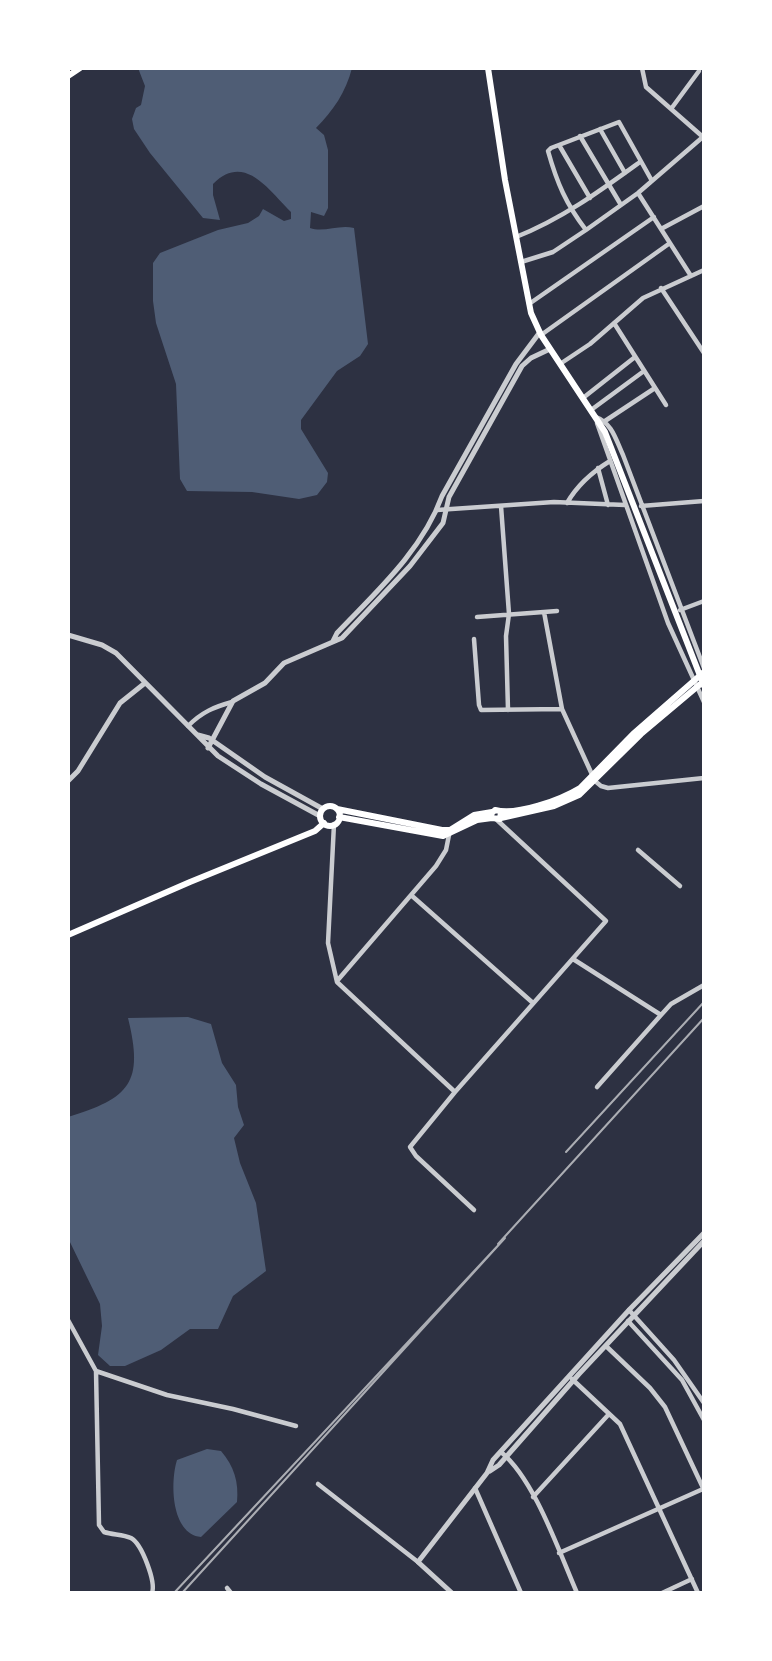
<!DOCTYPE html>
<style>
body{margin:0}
#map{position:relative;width:772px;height:1661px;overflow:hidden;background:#2d3142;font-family:"IBM Plex Sans",sans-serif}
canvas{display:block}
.frame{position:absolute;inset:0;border:70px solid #fff;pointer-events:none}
</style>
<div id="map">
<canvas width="772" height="1661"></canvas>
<div class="frame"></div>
</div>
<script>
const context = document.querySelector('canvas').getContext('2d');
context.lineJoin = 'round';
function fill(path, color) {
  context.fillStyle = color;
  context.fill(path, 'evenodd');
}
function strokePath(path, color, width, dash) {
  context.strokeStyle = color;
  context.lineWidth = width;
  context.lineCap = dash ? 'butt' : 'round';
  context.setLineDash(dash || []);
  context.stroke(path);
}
fill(new Path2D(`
 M138,68H352C346,92 333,111 316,128L324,135L328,150V208L324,216L311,212L310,228C324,233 339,224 354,228L368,344L360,356L337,371L301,420V429L328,473L327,482L317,495L299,499L252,492L187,491L180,479L176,384L156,323L153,301V263L160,253L218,230L248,223L259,216L263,209L284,221L291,219V212C269,191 245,152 213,184V195L220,220L203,218L150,153L134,129L132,119L136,108L141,105L145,86Z
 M188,1017L211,1024L222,1063L236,1085L238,1107L244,1125L234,1138L240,1163L256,1203L266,1271L233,1296L218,1329H190L161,1350L125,1366H110L98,1355L102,1326L100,1304L68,1238V1117C130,1098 144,1083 128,1018Z
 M207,1449L221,1451C234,1466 239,1482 237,1502L201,1537C171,1534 170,1482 177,1460Z`), '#4f5d75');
strokePath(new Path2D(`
 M642,68L646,87L703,137
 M671,109L699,71
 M600,129L625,173
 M580,136L621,205
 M559,145L590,198
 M638,193L691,276
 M661,229L704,206
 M586,230C566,204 557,183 548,151L551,148L619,122L652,181
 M516,237C562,219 600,191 640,162
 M521,262L553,252L586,230L638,193L704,136
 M661,288L704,353
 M529,304L654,217
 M614,323L666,405
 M541,335L670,243
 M560,364L590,344L643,298L704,270
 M583,398L635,357
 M591,410L644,371
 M596,417C612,423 616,440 623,455L704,668
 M605,421L655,388
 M597,423L668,623L704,702
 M598,468L608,505
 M567,503C578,484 592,472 610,461
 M501,506L509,614L506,636L508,710
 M641,506L704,501
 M437,510L554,502L625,505
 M680,610L704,601
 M544,612L562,709L595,781L601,786L608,788L704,778
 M477,617L557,611
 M474,639L479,705L481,710L562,709
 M188,726C202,712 214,707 232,702
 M334,824L328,943L337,982L455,1092
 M638,850L680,886
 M411,895L533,1003
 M573,959L661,1015L597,1087
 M337,981L436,866L446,850L450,830
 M661,1015L671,1004L704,985
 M474,1210L416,1156L410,1147L455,1092L606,921L497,820
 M629,1310L674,1360L704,1403
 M68,1320L96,1371L167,1395L233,1409L296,1426
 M628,1321L682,1380L704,1420
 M606,1346L650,1388L665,1407L704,1490
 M96,1371L99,1525L104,1532C113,1535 123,1534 131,1538C142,1544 156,1582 152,1593
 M572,1379L620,1424L698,1593
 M501,1452C535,1480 559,1552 577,1593
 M318,1484L418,1562
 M475,1488L521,1593
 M533,1497L609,1414
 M559,1553L703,1489
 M227,1588L231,1593
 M662,1593L692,1579`), '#caccd0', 4.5);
strokePath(new Path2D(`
 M68,635L102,645L116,653L218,756L261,784L320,816
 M333,641L337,633C376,592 422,551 442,496L516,364L540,332
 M198,735L209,738L265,777L323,809
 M208,748L233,701L265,683L284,663L342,638L410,566L443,523L449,497L522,366L531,358L550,349
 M68,781L78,771L120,703L145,683
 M490,1471L499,1465L579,1374L704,1241
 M452,1593L418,1562L487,1473L493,1460L630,1309L704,1233`), '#caccd0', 5);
strokePath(new Path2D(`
 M68,76L80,68
 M320 816a10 10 0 1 1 20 0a10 10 0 1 1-20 0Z
 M337,809L442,830H450L474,815L492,812
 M501,812L500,819L492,818L491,814L495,810C517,816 560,800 580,788L633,734L704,672
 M339,817L443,836L477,820L492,818
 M501,818L554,806L579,795L641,734L704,681
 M68,935L190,882L315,831L324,823`), '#fff', 6);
strokePath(new Path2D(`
 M488,68L505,180L531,313L541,335L605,432L704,686`), '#fff', 6);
strokePath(new Path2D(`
 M566,1152L704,1002
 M498,1244L704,1018
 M174,1593L505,1238L182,1593`), '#abadb3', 2);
</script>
